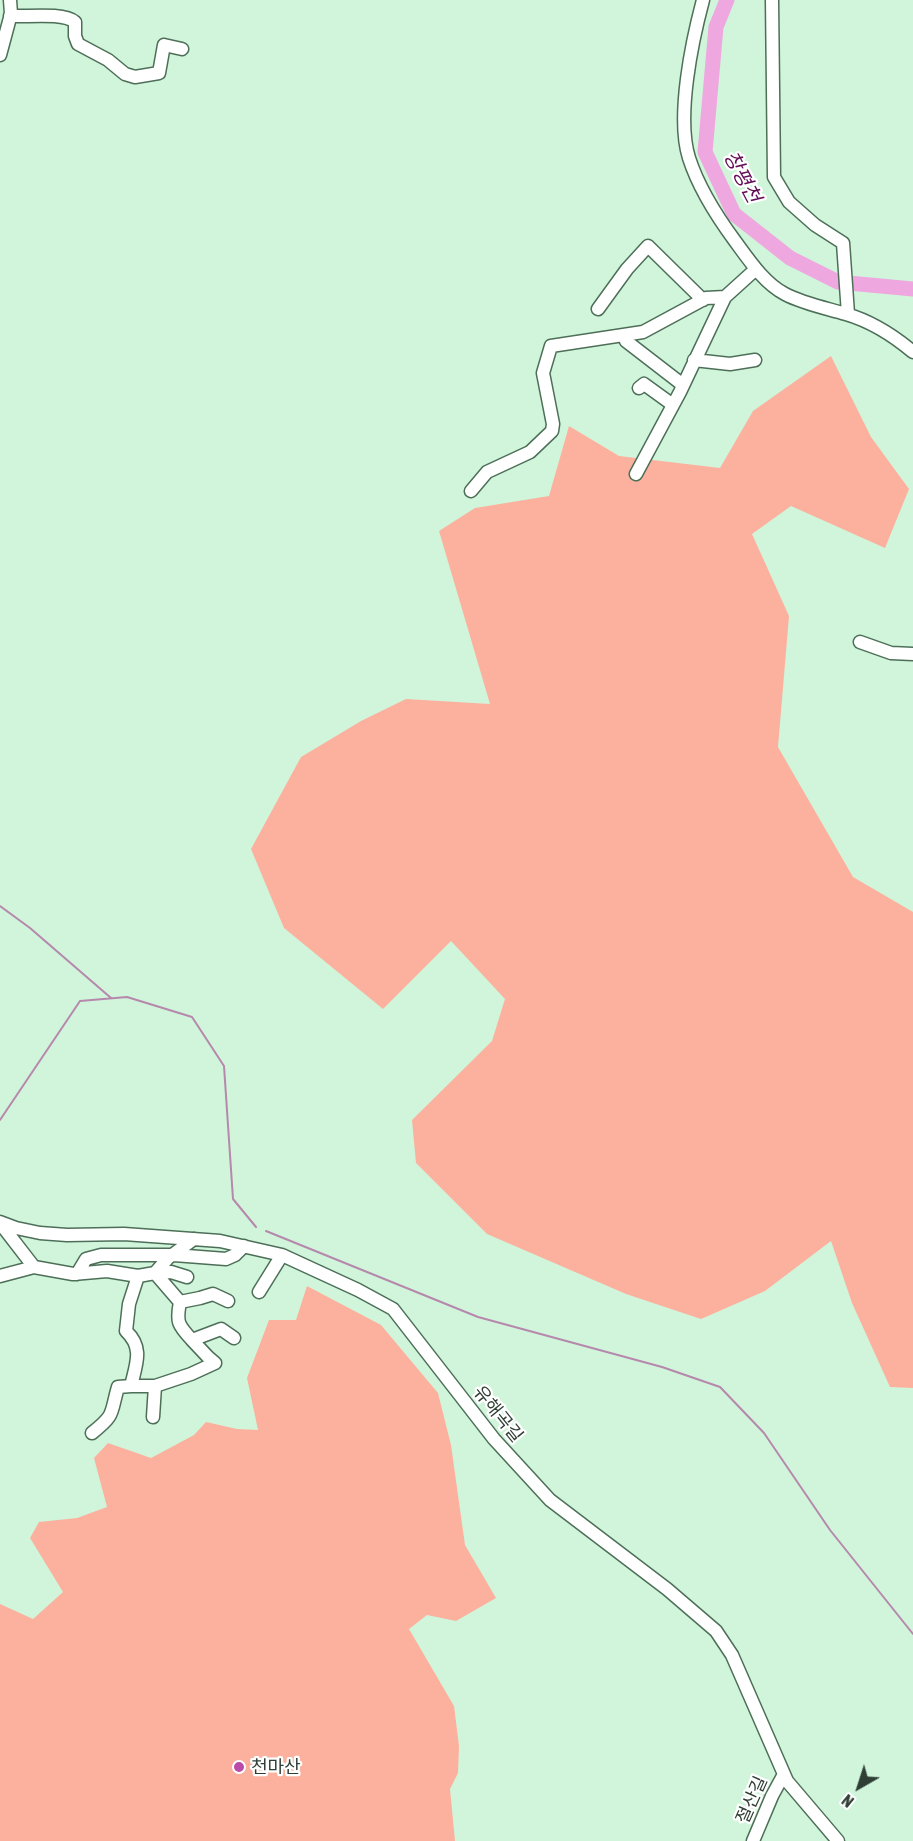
<!DOCTYPE html>
<meta charset="utf-8">
<style>
body{margin:0}
#map{position:relative;width:913px;height:1841px;overflow:hidden;background:#d0f5db;font-family:"Asap Condensed",sans-serif}
canvas{display:block}
.north{position:absolute;left:829px;top:1757px;width:60px;height:60px;-webkit-text-stroke:4px #fff;paint-order:stroke;rotate:219deg;font-size:16px;font-weight:700;line-height:24px;text-align:center;color:#303f35}
.north::after{content:'';display:block;margin:auto;width:21px;height:27px;background:#303f35;clip-path:polygon(50% 0,100% 100%,50% 72%,0 100%)}
</style>
<div id="map">
<canvas width="913" height="1841"></canvas>
<div class="north">N</div>
</div>
<script>
const context = document.querySelector('canvas').getContext('2d');
context.lineJoin = 'round';
function fill(path, color) {
  context.fillStyle = color;
  context.fill(path, 'evenodd');
}
function strokePath(path, color, width, dash) {
  context.strokeStyle = color;
  context.lineWidth = width;
  context.lineCap = dash ? 'butt' : 'round';
  context.setLineDash(dash || []);
  context.stroke(path);
}
function write(font, color, halo, rows, align = 'center') {
  context.font = font + ' "Asap Condensed","Noto Sans KR",sans-serif';
  context.lineWidth = 4.5;
  context.setLineDash([]);
  context.textBaseline = 'middle';
  context.strokeStyle = halo;
  context.fillStyle = color;
  for (const [text, x, y, turn = 0] of rows) {
    context.save();
    context.translate(x, y);
    context.rotate((+turn || 0) * Math.PI / 180);
    context.textAlign = isNaN(turn) ? turn : align;
    if (halo) context.strokeText(text, 0, 0);
    context.fillText(text, 0, 0);
    context.restore();
  }
}
fill(new Path2D(`
 M831,356L871,437L909,489L885,548L791,506L752,534L789,616L778,747L853,877L913,912V1388L890,1387L852,1303L831,1241L765,1291L701,1319L626,1294L487,1234L416,1163L412,1120L492,1041L505,999L451,941L383,1009L284,928L251,849L301,757L361,721L406,699L490,704L439,531L475,508L549,496L569,426L619,456L720,468L753,411Z
 M307,1286L381,1325L438,1393L451,1445L465,1545L496,1598L456,1621L427,1615L409,1629L454,1706L459,1746L458,1773L450,1789L455,1841H0V1604L33,1619L63,1592L30,1538L39,1522L77,1518L107,1507L94,1458L108,1443L151,1458L194,1435L206,1422L237,1429L258,1430L247,1378L269,1320H296Z`), '#fcb19e');
strokePath(new Path2D(`
 M0,906L30,928L111,998
 M0,1120L80,1001L127,997L192,1017L224,1066L233,1199L256,1227
 M266,1231L478,1317L662,1367L720,1387L764,1433L830,1530L913,1634`), '#b688ac', 2);
strokePath(new Path2D(`
 M727,0L716,27L705,152L734,214L790,258L838,282L913,289`), '#efa7df', 15);
const minor = new Path2D(`
 M703,0C692,41 676,117 689,158C698,186 718,218 735,241C749,260 764,283 785,294C804,304 826,308 846,314C870,321 894,336 913,352
 M772,0L774,177L789,202L815,225L843,243L848,314
 M10,16C27,17 63,12 75,22V36L78,44L108,60L125,74L135,77L159,73L164,45L182,49
 M0,55L11,14L10,0
 M598,309L627,269L648,246L703,300
 M624,336L626,341L683,385
 M694,360L730,364L755,360
 M639,388L644,384L673,405
 M636,474L680,392L725,297L756,269
 M471,491L487,472L530,452L552,431L553,424L543,373L551,346L643,332L706,298L725,297
 M860,642L891,653L913,654
 M0,1222L16,1228L40,1233L67,1235L124,1234L220,1241L282,1255L358,1290L393,1309L494,1439L550,1500L667,1589L716,1631L732,1655L787,1781L838,1841
 M0,1223L34,1267L73,1274L107,1271L138,1276L155,1273L168,1258L194,1239
 M155,1273L180,1302L200,1298L213,1294L228,1301
 M155,1273L171,1272L187,1277
 M77,1274L86,1259L101,1255H174L226,1259L235,1255L244,1246
 M0,1276L34,1267
 M259,1292L282,1255
 M180,1302C176,1322 178,1325 192,1340L221,1329L234,1338
 M192,1340L208,1357L215,1363
 M131,1386H155L191,1374L215,1363
 M153,1417L155,1386
 M92,1433C116,1414 110,1414 118,1387L131,1386C136,1364 144,1348 126,1331L129,1304L138,1276
 M753,1841L772,1796L784,1774`);
strokePath(minor, '#4d6f58', 15);
strokePath(minor, '#fff', 12);
for (const [x, y, r, color] of [
 [239,1767,6,"#bb4ba8"]
]) {
  const dot = new Path2D();
  dot.arc(x, y, r, 0, 2 * Math.PI);
  context.fillStyle = color;
  context.fill(dot);
  strokePath(dot, '#fff', 2);
}
write('18px', '#303f35', '#fff', [
 ["유해곡길",498,1414,51],
 ["절산길",752,1800,-66]
]);
write('18px', '#303f35', '#fff', [
 ["천마산",251,1767]
], 'left');
write('italic 20px', '#620d56', '#fff', [
 ["창평천",742,177,62]
]);
</script>
